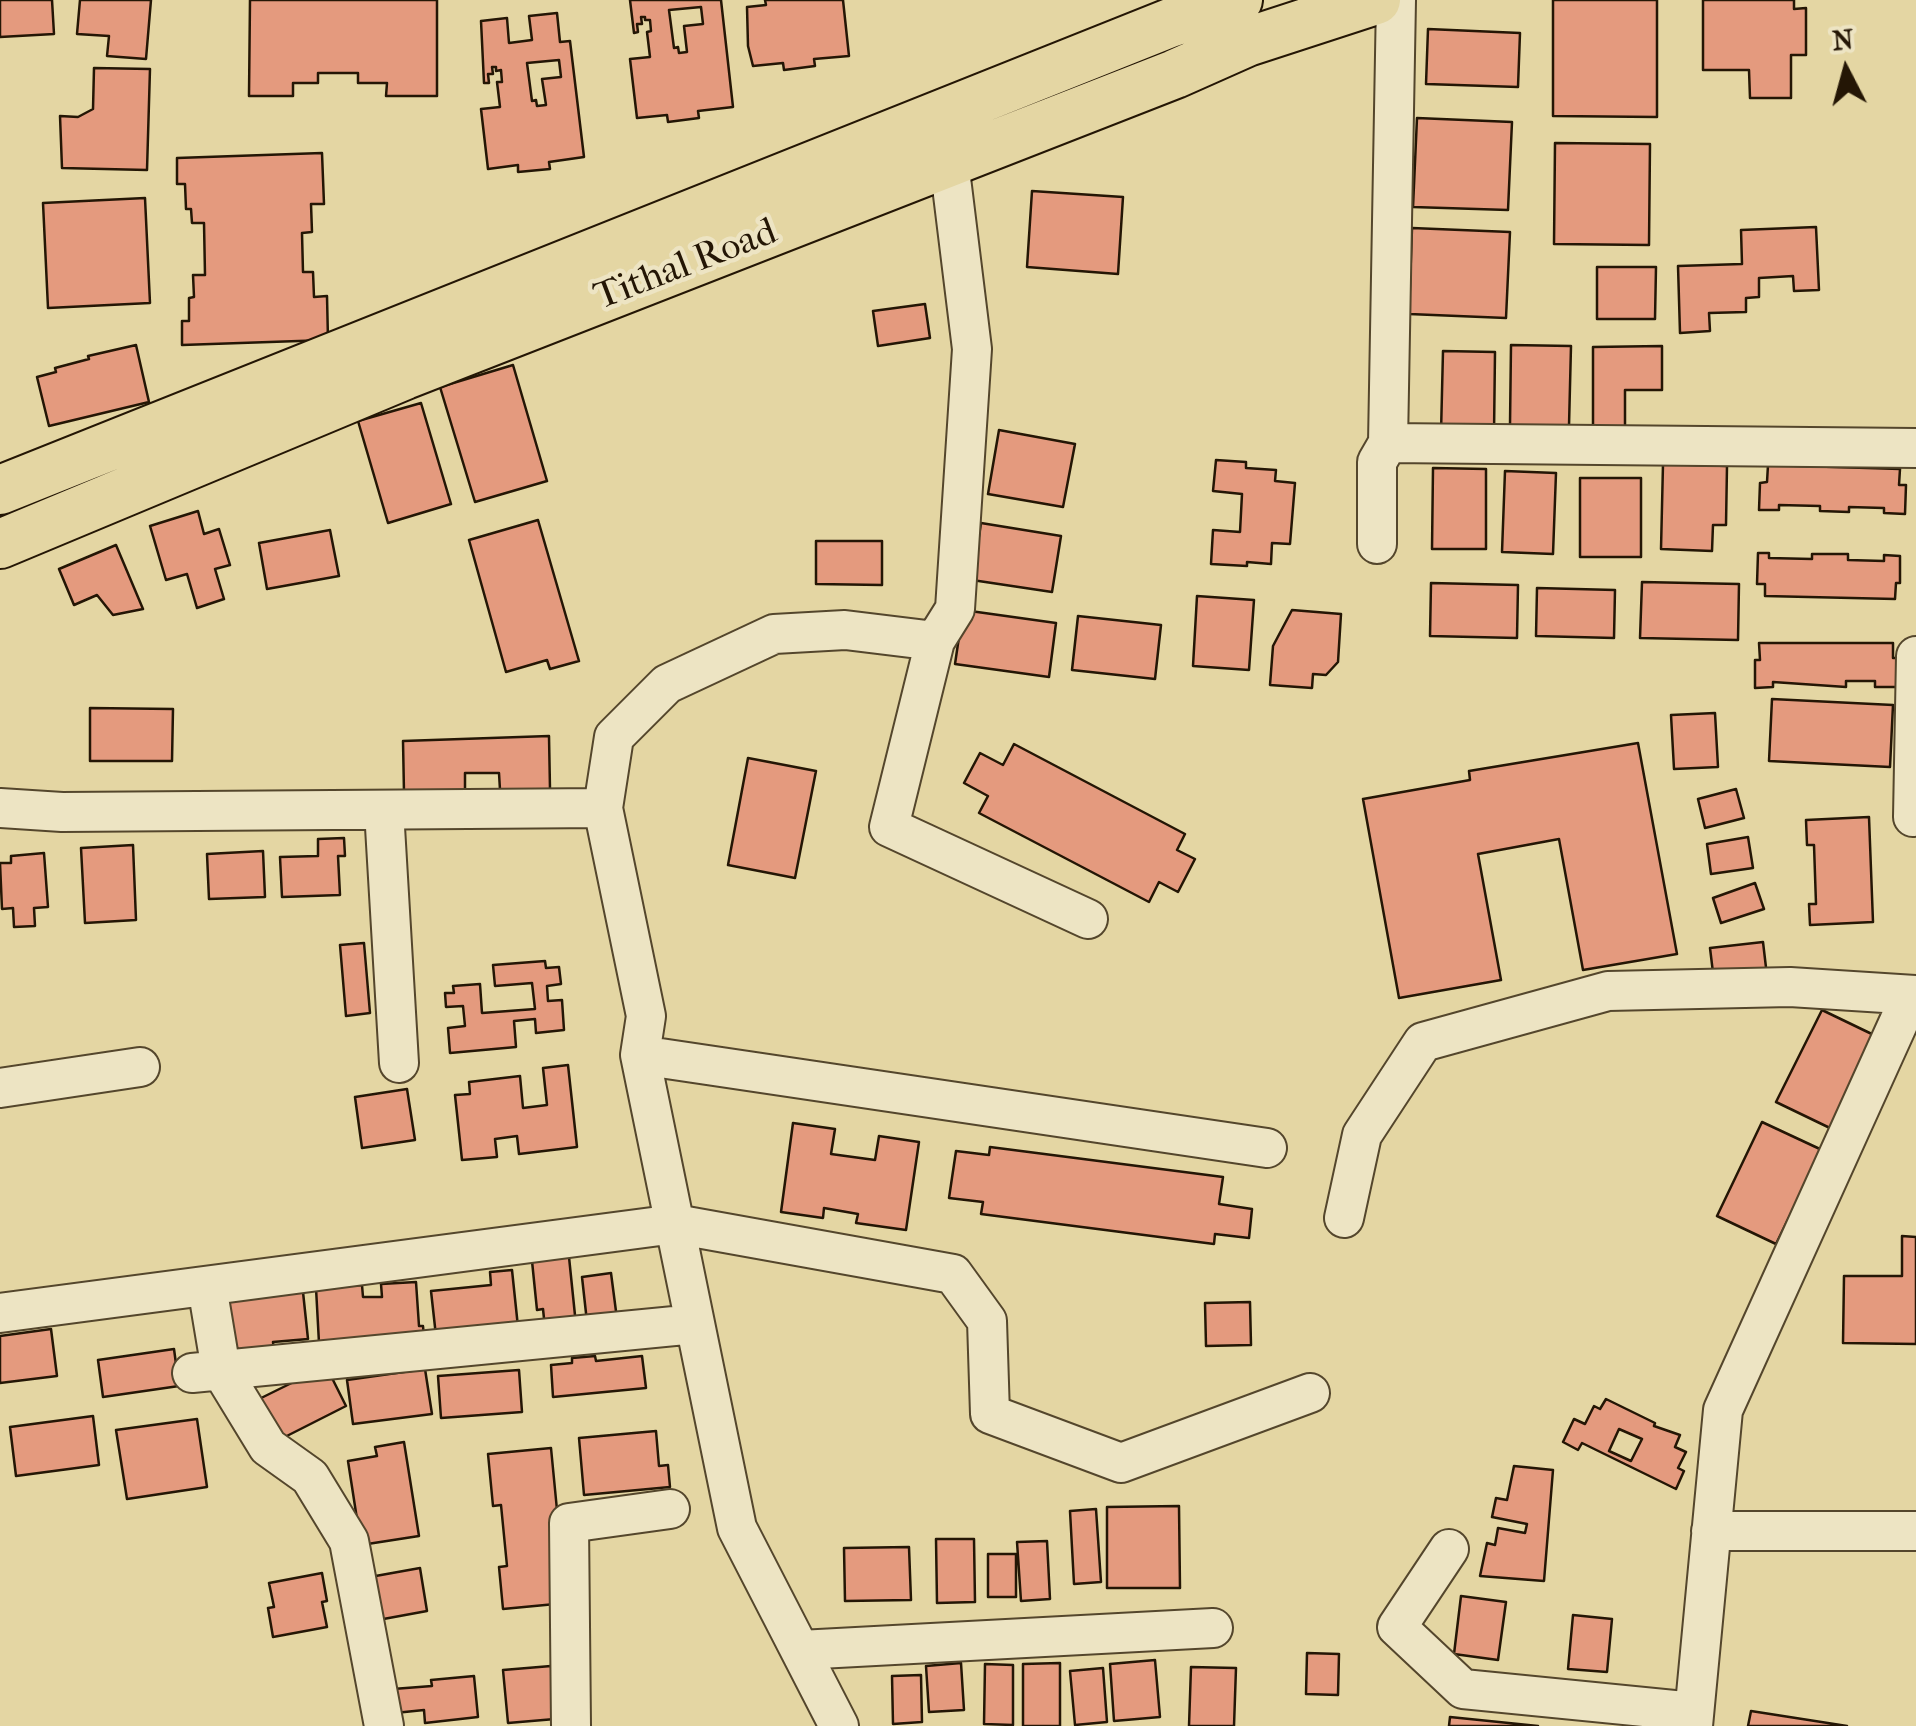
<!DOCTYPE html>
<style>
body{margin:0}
#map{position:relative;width:1916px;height:1726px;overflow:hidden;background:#e4d6a3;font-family:"IM FELL French Canon",serif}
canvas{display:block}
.north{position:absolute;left:1796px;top:20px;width:100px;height:100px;-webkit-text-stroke:8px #ede4c3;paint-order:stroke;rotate:354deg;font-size:28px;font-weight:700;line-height:40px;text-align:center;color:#241605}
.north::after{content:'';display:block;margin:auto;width:35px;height:45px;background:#241605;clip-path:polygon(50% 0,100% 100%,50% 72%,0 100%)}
</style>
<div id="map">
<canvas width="1916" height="1726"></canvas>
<div class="north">N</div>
</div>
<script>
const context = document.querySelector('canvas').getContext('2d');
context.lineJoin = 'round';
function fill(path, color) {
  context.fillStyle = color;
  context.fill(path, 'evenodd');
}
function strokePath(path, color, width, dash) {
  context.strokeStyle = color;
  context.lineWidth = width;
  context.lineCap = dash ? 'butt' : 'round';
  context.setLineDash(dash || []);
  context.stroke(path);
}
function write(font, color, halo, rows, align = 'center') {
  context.font = font + ' "IM FELL French Canon",serif';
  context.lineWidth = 9;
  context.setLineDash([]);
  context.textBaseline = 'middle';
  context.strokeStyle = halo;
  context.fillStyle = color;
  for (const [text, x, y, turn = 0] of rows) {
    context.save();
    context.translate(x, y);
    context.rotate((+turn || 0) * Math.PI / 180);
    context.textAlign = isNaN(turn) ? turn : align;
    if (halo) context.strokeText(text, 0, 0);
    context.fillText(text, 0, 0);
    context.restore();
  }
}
const building = new Path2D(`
 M0,0H52L54,34L0,37Z
 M80,0H151L146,59L107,56L109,36L77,34Z
 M250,0H437V96H386L387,83H358V73H318V83H293V96H249Z
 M630,0H721L733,107L698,111L699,118L668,122L667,115L637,118L630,59L650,57L647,32L651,31L650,20H645V17H641L642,24H637L638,32L634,33ZM701,7L703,24L684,26L687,52L679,53L678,47L674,48L669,10Z
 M765,0H843L849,56L814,59L815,66L784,70L783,63L753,66L748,46L747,7L766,5Z
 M1553,0H1657V117L1553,116Z
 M1703,0H1794V9L1806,8V55H1791V98H1750L1749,70H1703Z
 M557,13L560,42L570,41L584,157L549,162L550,169L518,172V165L488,169L481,109L500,107L497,82H502L501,70L496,71V67H492L493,74H488L489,83H484L481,21L507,18L509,43L532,40L529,16ZM559,60L561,77L542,79L546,105L537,106L536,100L532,101L527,63Z
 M1428,29L1520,33L1518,87L1426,84Z
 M94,68L150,69L147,170L62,168L60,116L78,117L93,109Z
 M1417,118L1512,122L1508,210L1413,207Z
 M1555,143L1650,144L1649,245L1554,244Z
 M322,153L324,204H311L312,232L302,233L303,272H313L314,297L327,296L328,340L182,345V321H189V298L194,297L193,275H205L204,223H192L191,209H186L185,184H177V158Z
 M1032,191L1123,197L1118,274L1027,267Z
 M145,198L150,303L48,308L43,203Z
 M1816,227L1819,290L1794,291L1793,276L1759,278V297L1746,298V312L1709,313L1710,331L1680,333L1678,266L1742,264L1741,230Z
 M1412,228L1510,232L1506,318L1409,314Z
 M1597,267H1656L1655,319H1597Z
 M925,304L930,338L878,346L873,311Z
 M136,345L149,402L49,426L37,377L56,372L55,368L89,359L88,356Z
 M1511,345L1571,346L1569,426L1510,425Z
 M1662,346V390H1625V433H1593V347Z
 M1443,351L1495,352L1494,434L1441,433Z
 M513,365L547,481L475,502L440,387Z
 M421,403L451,504L388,523L358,421Z
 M999,430L1075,444L1063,507L988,494Z
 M1216,460L1246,462V468L1276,470L1275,481L1295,483L1290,544L1272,543L1271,564L1247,562V566L1211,564L1213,530L1240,532L1242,494L1213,491Z
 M1663,464L1727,466L1726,525H1713L1712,551L1661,549Z
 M1768,465L1900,469L1899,485H1906L1905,514L1884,513V508L1849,507V512L1820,511V506L1779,505V510H1759L1760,483L1767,482Z
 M1433,468L1486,469V549H1432Z
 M1505,471L1556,473L1553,554L1502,552Z
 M1580,478H1641V557H1580Z
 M198,511L204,534L219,529L230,565L215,569L224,599L197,608L187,574L166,580L150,526Z
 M538,520L579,661L550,669L547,660L506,672L469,540Z
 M981,523L1061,536L1052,592L972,580Z
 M330,530L339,576L267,589L259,543Z
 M816,541H882V585L816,584Z
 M116,545L143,609L113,615L97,595L74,605L59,569Z
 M1758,553H1769V558L1812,559V554H1848V560L1884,561V555L1900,556V583H1896L1895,599L1765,596V584H1757Z
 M1642,582L1739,584L1738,640L1640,638Z
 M1431,583L1518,585L1517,638L1430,636Z
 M1537,588L1615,590L1614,638L1536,636Z
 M1197,596L1254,600L1249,670L1193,666Z
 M963,610L1056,623L1049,677L955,664Z
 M1292,610L1341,614L1338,662L1326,675L1313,674L1312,688L1270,685L1273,646Z
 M1078,616L1161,625L1155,679L1072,670Z
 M1759,643H1893V658H1898V687H1875V681H1846V687L1773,682V687L1755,688V660H1760Z
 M1772,699L1893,705L1890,767L1769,761Z
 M90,708L173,709L172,761H90Z
 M1715,713L1718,767L1674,769L1671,715Z
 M549,736L550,789L500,790L499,773H465V791L404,793L403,741Z
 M1638,743L1677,954L1583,970L1559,839L1478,854L1501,980L1399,998L1363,799L1470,780L1469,771Z
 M1014,744L1185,834L1177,850L1195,859L1178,892L1159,882L1149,902L979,813L988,796L964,783L980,753L1003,765Z
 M748,758L816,771L795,878L728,865Z
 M1736,789L1744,818L1705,828L1698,799Z
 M1869,817L1873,922L1810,925L1809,904H1816L1814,845H1807L1806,820Z
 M1748,837L1753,868L1711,874L1707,844Z
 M344,838L345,856H338L340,895L282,897L280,857L318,856V839Z
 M133,845L136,920L85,923L81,848Z
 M263,851L265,897L209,899L207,854Z
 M44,853L48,907L34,908L35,926L14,927L13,908L2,909L0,863H11V856Z
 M1755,883L1764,909L1721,923L1713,898Z
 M1763,942L1767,976L1714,981L1710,948Z
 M364,943L370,1013L346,1016L340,945Z
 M545,961L546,968L559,967L561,984L547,986L548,1001L562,1000L564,1030L536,1033L535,1019L514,1021L516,1047L450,1053L448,1028L465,1026L463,1006L446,1007L445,993H454L453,986L480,984L482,1013L535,1009L532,983L495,986L493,965Z
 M1822,1010L1878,1037L1832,1129L1776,1102Z
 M568,1065L577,1147L519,1154L517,1136L495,1139L497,1157L462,1160L455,1095L470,1094L469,1082L520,1076L523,1108L547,1105L543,1068Z
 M407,1089L415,1140L362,1148L355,1097Z
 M1762,1122L1822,1150L1776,1244L1717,1216Z
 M793,1123L835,1129L831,1154L875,1160L879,1136L919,1142L906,1230L856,1223L858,1214L824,1208L823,1218L781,1212Z
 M990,1147L1223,1177L1219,1204L1252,1209L1249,1238L1215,1234L1214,1244L981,1214L983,1202L949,1198L956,1151L989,1155Z
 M1902,1236L1916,1237V1344L1843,1343L1844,1276H1902Z
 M569,1257L576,1325L545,1328L543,1309L537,1310L532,1261Z
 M512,1270L518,1327L436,1336L431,1291L491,1285L490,1272Z
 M611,1273L617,1319L587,1322L582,1277Z
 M416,1282L419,1326H423L424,1337L319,1343L316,1288L362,1285L363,1297H382L381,1284Z
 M303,1292L308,1339L273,1342L274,1350L230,1354L225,1298Z
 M1250,1302L1251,1345L1206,1346L1205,1303Z
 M51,1329L57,1376L0,1383V1336Z
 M174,1349L179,1386L103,1397L98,1360Z
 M595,1356L596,1361L642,1356L646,1388L553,1397L551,1365L572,1363V1358Z
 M326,1366L346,1406L271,1444L251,1403Z
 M425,1369L432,1414L353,1424L347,1380Z
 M519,1370L522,1412L441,1418L438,1376Z
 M1606,1399L1655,1423L1654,1426L1680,1435L1675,1447L1686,1452L1678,1468L1684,1471L1676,1489L1582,1443L1578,1450L1563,1442L1574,1419L1585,1424L1594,1406L1600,1409ZM1619,1429L1642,1439L1631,1461L1609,1451Z
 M93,1416L99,1465L16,1476L10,1427Z
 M197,1419L207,1487L127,1499L116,1430Z
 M656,1431L659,1466L668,1465L670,1487L584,1495L579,1438Z
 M404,1442L419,1536L361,1545L348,1461L377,1456L375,1447Z
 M551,1448L566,1603L503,1609L499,1567L507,1566L501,1505L493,1506L488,1454Z
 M1514,1466L1553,1470L1544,1581L1480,1576L1487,1543L1495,1545L1498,1528L1525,1533L1527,1524L1492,1517L1496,1498L1507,1500Z
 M1179,1506L1180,1588H1107V1507Z
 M1096,1509L1101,1582L1074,1584L1070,1511Z
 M936,1539H974L975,1602L937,1603Z
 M1047,1541L1050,1599L1021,1601L1017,1542Z
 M909,1547L911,1600L845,1601L844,1548Z
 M988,1554H1016V1597H988Z
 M420,1568L427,1611L378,1620L370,1577Z
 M322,1573L327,1601L322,1602L327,1627L273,1637L268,1608L274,1607L269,1583Z
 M1461,1596L1506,1602L1498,1660L1454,1654Z
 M1573,1615L1612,1619L1607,1672L1568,1669Z
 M1307,1653L1339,1654L1338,1695L1306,1694Z
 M1155,1660L1160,1717L1114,1721L1110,1664Z
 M961,1663L964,1710L929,1712L926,1666Z
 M1060,1663V1726H1023V1664Z
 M985,1664L1013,1665V1725L984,1724Z
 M551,1666L555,1719L508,1723L503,1670Z
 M1191,1667L1236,1668L1234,1726H1189Z
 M1103,1668L1107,1722L1075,1725L1070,1671Z
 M921,1675L922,1722L893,1724L892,1676Z
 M474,1676L478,1717L425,1723L424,1710L395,1713L393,1689L432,1686L431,1680Z
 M1751,1711L1847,1726H1748Z
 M1450,1717L1538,1726H1449Z`);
fill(building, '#e49a7e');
strokePath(building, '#241605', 2.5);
const minor = new Path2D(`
 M1388,443L1916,448
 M1377,544V462L1388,443L1396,0
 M935,641L889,827L1088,919
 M0,808L62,812L603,808
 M384,810L399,1063
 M1913,817L1916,656
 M640,1055L1267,1148
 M0,1088L140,1067
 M1344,1218L1362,1135L1423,1042L1608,991L1790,987L1916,995
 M207,1286L221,1370L268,1447L310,1477L349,1541L384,1726
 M0,1313L675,1224L953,1274L987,1321L990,1414L1121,1463L1310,1393
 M192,1373L695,1324
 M1711,1531H1916
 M1449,1549L1397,1627L1463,1689L1694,1712
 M800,1650L1213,1628
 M571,1726L569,1523L670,1509
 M839,1726L737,1528L640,1055L646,1016L603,808L614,737L667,684L774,634L845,630L935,641L955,609L972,349L949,162
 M1693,1726L1723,1410L1911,995`);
const major = new Path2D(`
 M0,490L1170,23L1238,0
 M0,544L405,375L1175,74L1247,42L1376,0`);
strokePath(minor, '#54462c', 42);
strokePath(major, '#241605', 52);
strokePath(minor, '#ede4c3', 38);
strokePath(major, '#e4d6a3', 48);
write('38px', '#241605', '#ede4c3', [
 ["Tithal Road",686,266,-21]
]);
</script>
